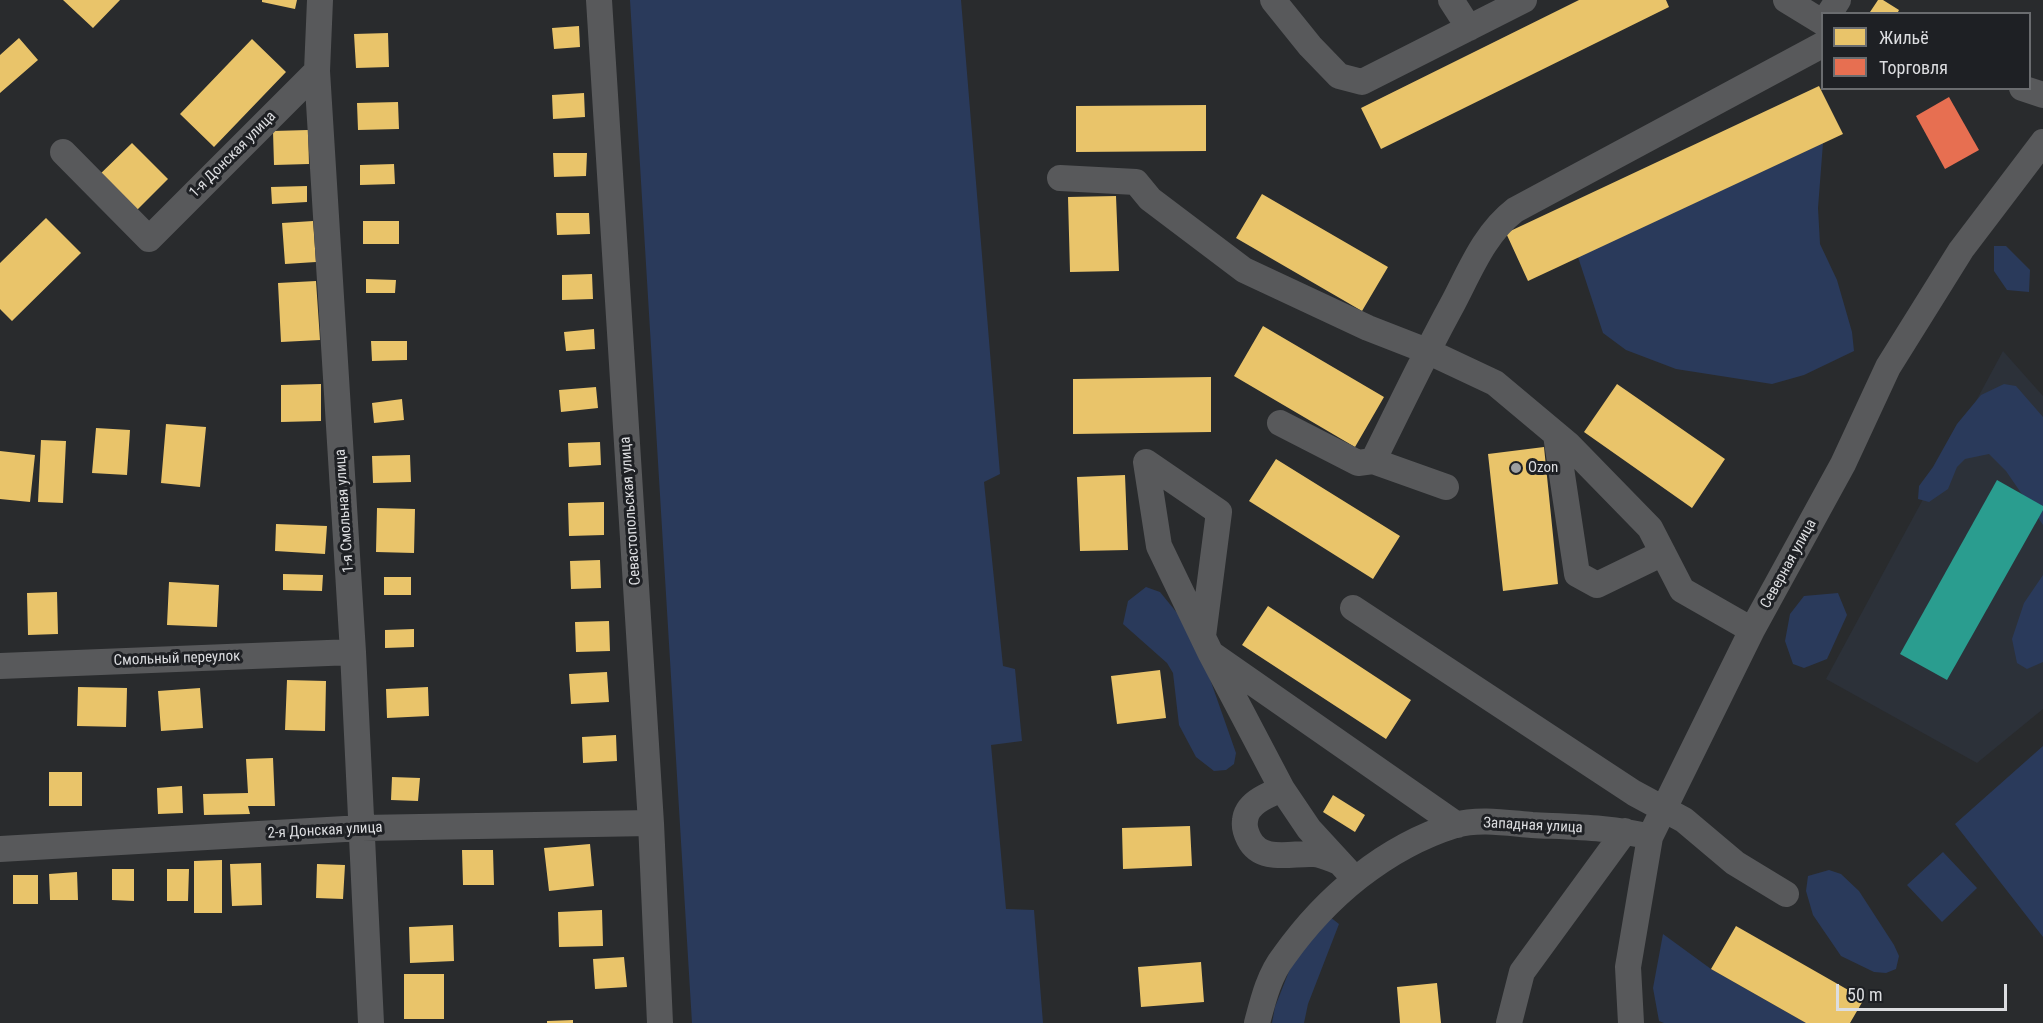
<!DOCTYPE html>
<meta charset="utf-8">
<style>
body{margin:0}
#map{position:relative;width:2043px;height:1023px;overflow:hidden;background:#292b2d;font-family:"Roboto Condensed",sans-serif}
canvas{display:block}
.legend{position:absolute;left:1821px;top:12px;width:210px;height:78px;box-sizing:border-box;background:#1e2024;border:2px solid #6a6c6f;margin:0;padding:8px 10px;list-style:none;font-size:18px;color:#dcdde0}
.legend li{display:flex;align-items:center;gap:12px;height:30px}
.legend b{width:30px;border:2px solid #6a6c6f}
.scale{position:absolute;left:1836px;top:984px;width:171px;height:27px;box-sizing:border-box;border:3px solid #dcdde0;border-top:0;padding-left:8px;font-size:18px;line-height:21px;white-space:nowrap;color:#dcdde0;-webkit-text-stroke:4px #1e2024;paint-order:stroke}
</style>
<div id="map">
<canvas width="2043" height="1023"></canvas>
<ul class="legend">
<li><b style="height:16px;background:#e9c46a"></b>Жильё</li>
<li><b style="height:16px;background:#e76f51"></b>Торговля</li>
</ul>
<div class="scale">50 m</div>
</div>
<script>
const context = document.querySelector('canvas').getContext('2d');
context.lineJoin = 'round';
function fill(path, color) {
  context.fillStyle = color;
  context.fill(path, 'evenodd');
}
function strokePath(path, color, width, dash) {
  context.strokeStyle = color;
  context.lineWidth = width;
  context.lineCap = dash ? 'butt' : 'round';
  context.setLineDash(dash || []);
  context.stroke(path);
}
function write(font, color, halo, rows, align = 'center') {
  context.font = font + ' "Roboto Condensed",sans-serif';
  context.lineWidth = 6;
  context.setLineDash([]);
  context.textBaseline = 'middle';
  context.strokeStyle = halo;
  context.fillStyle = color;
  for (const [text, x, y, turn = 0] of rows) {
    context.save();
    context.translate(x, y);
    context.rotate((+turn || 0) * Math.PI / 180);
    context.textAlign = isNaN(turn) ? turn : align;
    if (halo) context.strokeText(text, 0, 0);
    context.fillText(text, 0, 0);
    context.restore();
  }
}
fill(new Path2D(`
 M2003,351L2043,396V709L1977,763L1826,679Z`), '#2c3139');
fill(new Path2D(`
 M630,0H961L1000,474L984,482L1003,666L1015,669L1022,741L991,745L1006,909L1034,910L1043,1023H692Z
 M1823,143L1818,208L1820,244L1837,280L1852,332L1854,351L1804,375L1772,384L1676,369L1626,350L1603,333L1578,257Z
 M1994,246H2006L2030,270L2029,292L2007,290L1994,271Z
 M2004,384L2016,386L2043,417V525L2006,471L1989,454L1965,459L1957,467L1948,489L1929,502L1918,499L1919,486L1933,467L1957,424L1981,395Z
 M2043,575V662L2027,669L2017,663L2012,639L2024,603Z
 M1146,587L1160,592L1182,619L1204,662L1236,753L1234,764L1226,770L1214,771L1196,757L1179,725L1173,673L1167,663L1123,624L1128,601Z
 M1838,593L1847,615L1827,659L1804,668L1793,664L1785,641L1790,614L1804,596Z
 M2043,746V937L1955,824Z
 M1943,852L1977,888L1942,922L1907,885Z
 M1829,870L1841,874L1859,891L1894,945L1899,956L1896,969L1886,973L1874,972L1841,956L1813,915L1806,891L1808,876Z
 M1330,917L1339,924L1308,1004L1304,1023H1272L1275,1007L1302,938Z
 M1663,934L1711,969L1806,1023H1664L1659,1021L1653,988Z`), '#2a3a5b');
fill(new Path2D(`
 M63,0H120L93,28Z
 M262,0H297L295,9L262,2Z
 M1579,0H1666L1669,7L1381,149L1361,108Z
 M1878,0H1883L1899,10L1897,14H1872L1870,12Z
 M579,26L580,47L554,49L552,28Z
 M388,33L389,67L356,68L354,34Z
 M19,38L38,60L0,93V55Z
 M252,39L286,72L214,147L180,114Z
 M1819,86L1843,134L1528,281L1506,233Z
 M584,93L585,117L553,119L552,95Z
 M398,102L399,129L358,130L357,103Z
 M1206,105V151L1076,152V106Z
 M308,130L309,164L274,165L273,131Z
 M132,143L168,179L131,216L95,179Z
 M553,153H587L586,176L554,177Z
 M394,164L395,184L360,185V165Z
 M307,186V202L272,204L271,187Z
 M1262,194L1388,267L1362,311L1236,238Z
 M1116,196L1119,271L1070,272L1068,197Z
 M556,213H589L590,234L557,235Z
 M46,218L81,253L12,321L0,309V263Z
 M313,221L316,262L285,264L282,223Z
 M363,221H399V244H363Z
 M592,274L593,299L562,300V275Z
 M366,279L396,280L395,293H366Z
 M316,281L320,340L281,342L278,283Z
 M1263,326L1384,397L1355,447L1234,376Z
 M594,329L595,349L566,351L564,332Z
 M371,341H407V360L372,361Z
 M1211,377V432L1073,434V379Z
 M321,384V421L281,422V385Z
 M1617,384L1725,459L1692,508L1584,432Z
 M596,387L598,408L561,412L559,390Z
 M402,399L404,420L374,423L372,403Z
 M166,424L206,427L200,487L161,483Z
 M96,428L130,430L127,475L92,473Z
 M41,440L66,441L63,503L38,502Z
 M600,442L601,465L569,467L568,443Z
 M1544,447L1558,584L1503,591L1488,454Z
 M0,451L35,455L30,502L0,499Z
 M410,455L411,482L373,483L372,456Z
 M1276,459L1400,536L1373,579L1249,501Z
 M1125,475L1128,550L1080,551L1077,477Z
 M604,502V535L569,536L568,503Z
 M377,508L415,509L414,553L376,552Z
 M276,524L327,526L325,554L275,551Z
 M600,560L601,588L571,589L570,561Z
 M283,574L323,575L322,591L283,590Z
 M384,577H411V595H384Z
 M169,582L219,585L217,627L167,625Z
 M57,592L58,634L28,635L27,593Z
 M1268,606L1411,700L1386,739L1242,645Z
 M609,621L610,651L576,652L575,622Z
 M414,629V647L385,648V630Z
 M1160,670L1166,718L1117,724L1111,676Z
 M607,672L609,702L571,704L569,674Z
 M287,680L326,681L325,731L285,730Z
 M78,687L127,688L126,727L77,726Z
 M428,687L429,716L387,718L386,689Z
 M200,688L203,728L161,731L158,691Z
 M616,735L617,761L583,763L582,737Z
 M273,758L275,806H248L250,814L204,815L203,794L248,793L246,759Z
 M49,772H82V806H49Z
 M392,777L420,778L418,801L391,800Z
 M182,786L183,813L158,814L157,788Z
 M1333,795L1365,815L1355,832L1323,812Z
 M1190,826L1192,866L1123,869L1122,828Z
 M590,844L594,886L549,891L544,848Z
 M462,850H493L494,885H463Z
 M222,860V913H194V861Z
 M261,863L262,905L232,906L230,864Z
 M317,864L345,865L343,899L316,898Z
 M112,869H134V901L112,900Z
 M167,869H189L188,901H167Z
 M77,872L78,900H50L49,874Z
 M13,875H38V904H13Z
 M602,910L603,946L559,947L558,912Z
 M453,925L454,961L410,963L409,927Z
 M1736,926L1864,999L1850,1023H1806L1711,969Z
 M624,957L627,987L595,989L593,959Z
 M1201,962L1204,1002L1141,1007L1138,967Z
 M404,974H444V1019H404Z
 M1437,983L1441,1023H1400L1397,987Z
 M573,1020V1023H547V1021Z`), '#e9c46a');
fill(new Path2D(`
 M1949,97L1979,150L1945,169L1916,116Z`), '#e76f51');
fill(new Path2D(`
 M1997,480L2043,506V510L1947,680L1900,654Z`), '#2a9d8f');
strokePath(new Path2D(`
 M320,0L317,71L353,652L371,1023
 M599,0L651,823L660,1023
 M1273,0L1310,46L1339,76L1362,82L1524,0
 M1451,0L1469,28
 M1786,0L1822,22
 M1829,14L1838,0
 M2022,88L2043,95
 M63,152L149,239L317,71
 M1060,178L1136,182L1150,199L1244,270L1368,328L1427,351L1495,383L1569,445L1650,528L1682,590L1752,630
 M1280,423L1358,463L1373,461C1399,409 1424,356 1452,305C1470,271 1484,234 1515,210L1822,45
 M1556,435L1577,574L1597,585L1663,553
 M1373,461L1446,487
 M1353,608L1634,793L1684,820L1735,863L1786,894
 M1203,636L1219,512L1146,462L1159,546L1211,654L1282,789L1309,829L1355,879
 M1213,655L1457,825
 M0,666L353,652
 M1282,789C1268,795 1246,803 1245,821C1244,827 1247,835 1249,839C1261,863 1291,853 1313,854C1321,854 1331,859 1339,862
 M0,849L362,828L651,823
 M1257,1023C1263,1000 1269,975 1284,956C1326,897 1385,847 1455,825C1479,818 1508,823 1532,825C1572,827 1612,827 1650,837
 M1509,1023L1522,972L1625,831
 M1631,1023L1628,967L1650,837L1752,630L1843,464L1888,367L1961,250L2043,142`), '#58595b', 26);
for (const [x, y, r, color] of [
 [1516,468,6,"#9d9fa1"]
]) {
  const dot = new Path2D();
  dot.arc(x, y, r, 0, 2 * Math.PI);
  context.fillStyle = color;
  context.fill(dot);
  strokePath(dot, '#1e2024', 2);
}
write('15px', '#dcdde0', '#1e2024', [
 ["1-я Донская улица",233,155,-45],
 ["1-я Смольная улица",345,511,-94],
 ["Севастопольская улица",631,511,-94],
 ["Северная улица",1789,564,-61],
 ["Смольный переулок",177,659,-2],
 ["Западная улица",1533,826,3],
 ["2-я Донская улица",325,831,-3]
]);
write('15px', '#dcdde0', '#1e2024', [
 ["Ozon",1528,468]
], 'left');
</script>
